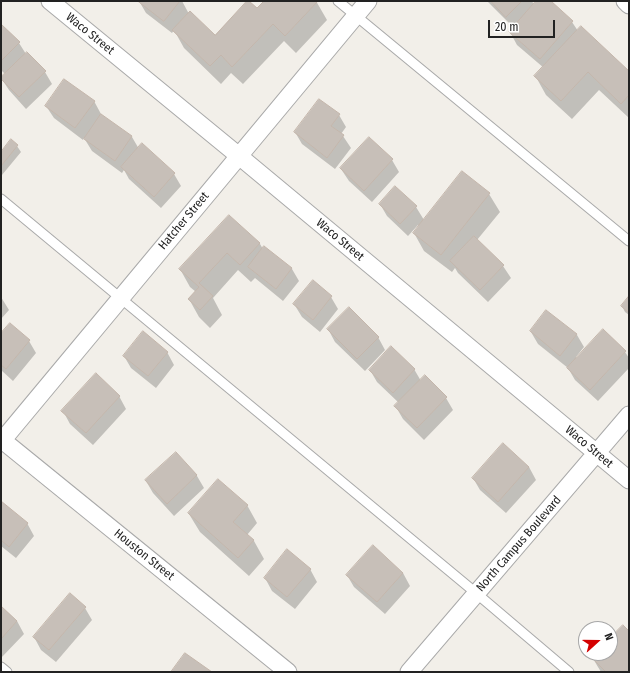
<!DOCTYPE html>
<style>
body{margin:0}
#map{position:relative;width:630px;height:673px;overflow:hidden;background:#f2efe9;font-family:"Fira Sans Condensed",sans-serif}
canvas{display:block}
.frame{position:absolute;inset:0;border:2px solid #222;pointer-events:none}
.north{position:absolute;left:578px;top:621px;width:40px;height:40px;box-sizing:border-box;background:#fff;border:1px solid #a7a7a7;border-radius:50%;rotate:69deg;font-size:11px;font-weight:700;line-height:16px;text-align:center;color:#222}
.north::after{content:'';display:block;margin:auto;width:14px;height:18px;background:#d40000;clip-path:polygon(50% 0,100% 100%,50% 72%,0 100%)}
.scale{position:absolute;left:488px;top:20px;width:67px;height:18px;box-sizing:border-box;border:2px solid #222;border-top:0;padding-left:5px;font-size:12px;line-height:14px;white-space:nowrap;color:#222;-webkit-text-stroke:3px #fff;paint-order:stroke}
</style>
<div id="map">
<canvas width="630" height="673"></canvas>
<div class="frame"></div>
<div class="north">N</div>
<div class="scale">20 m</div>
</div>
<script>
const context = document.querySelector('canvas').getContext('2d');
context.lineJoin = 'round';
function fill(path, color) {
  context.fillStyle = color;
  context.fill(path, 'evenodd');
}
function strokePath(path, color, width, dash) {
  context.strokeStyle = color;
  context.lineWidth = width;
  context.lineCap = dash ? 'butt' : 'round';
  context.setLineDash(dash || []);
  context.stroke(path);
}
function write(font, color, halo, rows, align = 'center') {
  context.font = font + ' "Fira Sans Condensed",sans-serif';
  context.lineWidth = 4;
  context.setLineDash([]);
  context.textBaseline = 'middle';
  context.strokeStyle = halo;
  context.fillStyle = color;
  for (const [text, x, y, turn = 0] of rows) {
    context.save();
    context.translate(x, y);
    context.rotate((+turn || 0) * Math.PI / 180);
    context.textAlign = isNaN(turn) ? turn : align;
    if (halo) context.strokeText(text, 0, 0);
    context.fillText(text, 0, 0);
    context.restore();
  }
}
fill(new Path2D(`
 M139,1H182L189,14L215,36L257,10L265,1H316L327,20L296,53L284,41L243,84L231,73L221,84L184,48L174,30L172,33L146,13Z
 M487,1H532L534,5L538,1H549L572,22L578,31L629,73V118L599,90L572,119L546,95L536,77L544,68L517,45L510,32L514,28Z
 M1,25L19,43L26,54L45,72L52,84L26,109L9,90L1,78L5,74L1,70Z
 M94,101L101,114V115L132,137L139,149L174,174L181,186L161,208L129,179L124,170L122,173L92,151L84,138L83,140L54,118L46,106Z
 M339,115L346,127L341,134L343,136L351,148L335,169L302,144L295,132Z
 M369,139L392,160L399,172L372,202L349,181L341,169Z
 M17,146L21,152L2,175H1V154Z
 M395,187L416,207L424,220L489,194L500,212L477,240L503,266L511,278L488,302L458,273L455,268L452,272L424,251L414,233L419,226L418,225L408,236L387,216L380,204Z
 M229,216L260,244L263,249L264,247L292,269L299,281L283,301L255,278L251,282L238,270L213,298L222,315L210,328L199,317L189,299L196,292L190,287L180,269Z
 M1,297L9,310L1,319Z
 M331,297L338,309L320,332L302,317L294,304Z
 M629,298V315L625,312L622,306Z
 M546,312L577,335L584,347L576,357L577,358L625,352L629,358V368L598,401L575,380L568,368L538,344L531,332Z
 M328,329L378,337L385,350L365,371L335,342Z
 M1,334L29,341L36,353L13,381L1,370Z
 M167,352L174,365L156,388L131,368L124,356Z
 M414,369L421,381L425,377L446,398L453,410L424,440L403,419L396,407L399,403L377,382L370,370Z
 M119,396L126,409L93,445L70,424L63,411Z
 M176,453L197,476L204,488L174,516L153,493L146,481Z
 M529,467L536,480L506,513L480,490L473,478Z
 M1,503L27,523L34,536L16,558L1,546Z
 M247,505L257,523L247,535L254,541L264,559L249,576L200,532L189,514Z
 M310,569L317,582L295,609L272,591L265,578Z
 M403,573L410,586L385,614L354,587L347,575Z
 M1,607L17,621L24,634L1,658Z
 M85,608L92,620L56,662L41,650L34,637Z
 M629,633V672H601L592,657L596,653H610V640Z`), '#0003');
const building = new Path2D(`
 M138,1H180L164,21Z
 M247,1H249L257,8L264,1H318L285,36L273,24L232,67L221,55L210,66L172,30L190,11L215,35Z
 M491,1H522L506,17Z
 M536,1H551L573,21L540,59L509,32Z
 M1,24L20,42L1,61Z
 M581,26L629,71V95L621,104L588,72L561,101L534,76Z
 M27,52L46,71L19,97L1,79V77Z
 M64,79L95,101L75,128L45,106Z
 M319,99L340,114L331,126L344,135L327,158L294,132Z
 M101,114L132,136L115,161L84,139Z
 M369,137L393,159L364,191L340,168Z
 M11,139L18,145L1,166V152Z
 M142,143L175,173L154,197L121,167Z
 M462,171L490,193L441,255L413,233Z
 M395,186L417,206L400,224L379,204Z
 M229,215L260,243L240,265L227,253L199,283L213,296L200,310L188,299L199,287L179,269Z
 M474,236L504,265L480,290L450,261Z
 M264,246L292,268L276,289L248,267Z
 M313,280L332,296L313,320L293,304Z
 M629,296V313L621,306Z
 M349,307L379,337L357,359L327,329Z
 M546,310L577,334L560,356L530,331Z
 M10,323L30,340L6,369L1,365V333Z
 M603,329L626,351L590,390L567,368Z
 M143,331L168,352L148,376L123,356Z
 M391,346L415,369L393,393L369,370Z
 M96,373L120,396L86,433L61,411Z
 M425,375L447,397L417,428L394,406Z
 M503,443L529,467L498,502L472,478Z
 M176,452L197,475L167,504L145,480Z
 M218,479L248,505L233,522L254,540L238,558L188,513Z
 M1,501L28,523L9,547L1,540Z
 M373,545L403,573L377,602L346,575Z
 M287,549L311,569L287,597L264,578Z
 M70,593L86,607L49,650L33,637Z
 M1,606L17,621L1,639Z
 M623,625L629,631V672H606L591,657L595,653H610V638Z
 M185,653L212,672H171Z`);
fill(building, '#c7bfb8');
strokePath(building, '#c4b6ab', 1);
const lane = new Path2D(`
 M338,1L629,241
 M1,199L476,593L569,672
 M1,667L7,672`);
const street = new Path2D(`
 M50,1L239,156L629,480
 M625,1L629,5
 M1,439L288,672
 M1,442L368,1
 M409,672L629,415`);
strokePath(lane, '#a9a9a9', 11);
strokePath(street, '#a9a9a9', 19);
strokePath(lane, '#fff', 9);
strokePath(street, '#fff', 17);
write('12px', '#222', '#fff', [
 ["Waco Street",90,34,39],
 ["Hatcher Street",184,221,-50],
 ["Waco Street",340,240,40],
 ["Waco Street",589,447,40],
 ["North Campus Boulevard",519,544,-49],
 ["Houston Street",144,555,39]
]);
</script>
